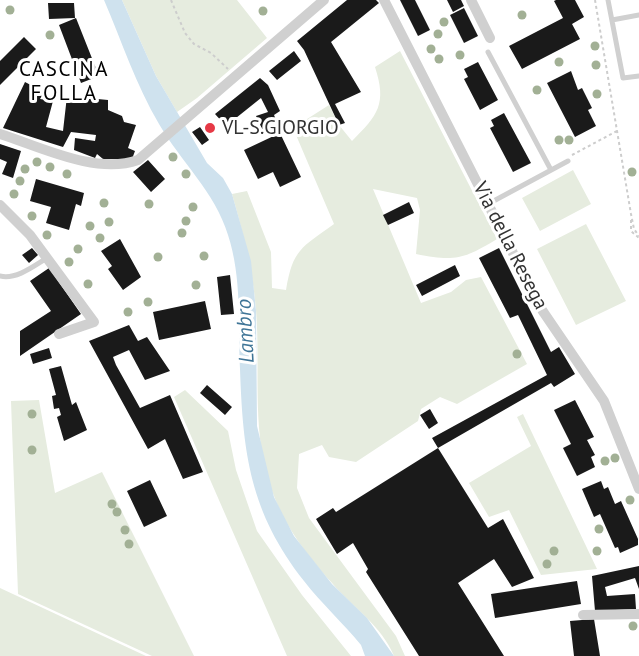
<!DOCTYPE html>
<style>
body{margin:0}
canvas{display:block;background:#fff}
</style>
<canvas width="639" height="656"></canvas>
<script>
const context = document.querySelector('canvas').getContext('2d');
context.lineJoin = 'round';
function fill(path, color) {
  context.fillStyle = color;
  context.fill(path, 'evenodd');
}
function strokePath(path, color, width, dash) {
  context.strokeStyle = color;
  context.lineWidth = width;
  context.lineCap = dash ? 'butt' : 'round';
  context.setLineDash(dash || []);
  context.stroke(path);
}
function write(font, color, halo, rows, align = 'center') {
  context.font = font + ' "PT Sans",sans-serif';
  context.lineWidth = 6;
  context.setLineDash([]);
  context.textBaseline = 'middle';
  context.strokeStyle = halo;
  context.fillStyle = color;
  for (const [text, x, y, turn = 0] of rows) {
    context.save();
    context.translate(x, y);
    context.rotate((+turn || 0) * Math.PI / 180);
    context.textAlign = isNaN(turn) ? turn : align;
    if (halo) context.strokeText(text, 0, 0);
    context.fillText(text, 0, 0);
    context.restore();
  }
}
fill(new Path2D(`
 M122,0H237L267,38L197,98L177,112L156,76Z
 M400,51L497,239C464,259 455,262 416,254L420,210L417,198L373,189L421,303L451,292L466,280L481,277L527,364L457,404L440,397L421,409L418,421L356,462L329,457L322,445L299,454L297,488L309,518L396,636L405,656H394C382,626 352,607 332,583C309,558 286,528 274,496C250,437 261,372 256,310C253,270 243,233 232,194L247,191L271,252L272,288L286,290C293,249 301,248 334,224L293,128L329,105L339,125L352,141C378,115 387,104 375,67Z
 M573,170L591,204L540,231L522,198Z
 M586,224L626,301L576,325L537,249Z
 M185,390L228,431L236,470L257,531L302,595L351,656H287L174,397Z
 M39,400L55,493L102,472L194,656H152L18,594L11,401Z
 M523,414L597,569L541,575L509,510L489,517L469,483L531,446L517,417Z
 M0,588L146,656H0Z`), '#e6ecdf');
fill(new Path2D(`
 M104,0H122L156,76L207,163L223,178L232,194L251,261L256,311L257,426L274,497L294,536L332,584L367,618L394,656H365L361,645C343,623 321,603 304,581C250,512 243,454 240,369C238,324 242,278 228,235C215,192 181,162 159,124C136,85 122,42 104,0Z`), '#cfe2ee');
fill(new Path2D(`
 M347,0H376L379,3L331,42L361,92L335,104L345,123L339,125L304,50L297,41Z
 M400,0H415L430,30L418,36Z
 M447,0H461L464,6L453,12Z
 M556,0H575L584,17L572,24L580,39L522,69L509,46L563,18L554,1Z
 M48,3H74L75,18L49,19Z
 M464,8L478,36L464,43L450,15Z
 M76,18L99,76L81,83L59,25Z
 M24,37L36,49L0,85V61Z
 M294,51L301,61L277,80L269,71Z
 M478,62L498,100L480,110L464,79L468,77L464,69Z
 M571,71L578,90L582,88L592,108L588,110L596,126L575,137L547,83Z
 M260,78L268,85L280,111L274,115L279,127L264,133L256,116L268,112L261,98L226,126L215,114Z
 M25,82L44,92L40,99L53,101L46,127L63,131L67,96L108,100V110L122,116L124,122L136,125L128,148L135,151L132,159H103L97,154L95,158L74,150L75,138L95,141L96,135L71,132L63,147L3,128Z
 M504,113L531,163L513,172L490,128L494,126L491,120Z
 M200,127L209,140L202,145L192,132Z
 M280,133L301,177L280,187L273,172L258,179L244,150Z
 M0,144L21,151L13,178L2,174L7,162L0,159Z
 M148,160L165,179L151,192L133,172Z
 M36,179L84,193L81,206L76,204L69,230L46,223L51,207L30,201Z
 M409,202L414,213L388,225L383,215Z
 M120,239L141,277L123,290L108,269L112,266L101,251Z
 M32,248L38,255L29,263L22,255Z
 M499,248L551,352L559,347L575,374L554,387L551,383L438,448L432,438L547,375L518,315L510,318L479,258Z
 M455,265L460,276L422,296L416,285Z
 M49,268L81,314L20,356V331L51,311L30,281Z
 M230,275L234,314L221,315L217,277Z
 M205,301L211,329L159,340L153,312Z
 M129,325L138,341L147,337L170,371L145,380L129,350L113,357L116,365L140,408L170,395L203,472L183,479L165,439L148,449L89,341Z
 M49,348L52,358L33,364L30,354Z
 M61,366L72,405L76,402L87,430L64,441L57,417L61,415L59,408L54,409L52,396L56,395L49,369Z
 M207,385L232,407L225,415L200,393Z
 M575,400L594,437L587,440L595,455L591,457L595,467L577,476L563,448L571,444L554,410Z
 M430,409L438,423L429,429L420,415Z
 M438,448L488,528L503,519L534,578L512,587L494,559L458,583L504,656H419L366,572L368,569L353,543L337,554L316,519L333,508L336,512Z
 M150,480L167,516L144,527L127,491Z
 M601,481L604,489L608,487L615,504L621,501L638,539V545L620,553L618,547L615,548L600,514L594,517L582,489Z
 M639,566V589L635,578L605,587L607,596L635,594L636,609L595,611L592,576Z
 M577,581L581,604L495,618L491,594Z
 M594,619L600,656H574L570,621Z`), '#1a1a1a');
strokePath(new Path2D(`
 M171,0L185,33L194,44L211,53L228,69
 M595,0L631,214L634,229L639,236
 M572,155L617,131
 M631,220V231L639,238`), '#cdcdcd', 2, [3, 3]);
strokePath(new Path2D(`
 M608,0L623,78L639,76
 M612,20L639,15
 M488,52L551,170
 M488,204L568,161
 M0,276C16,280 34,266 47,258`), '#d0d0d0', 5);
strokePath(new Path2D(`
 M384,0L542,310L604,401L639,489
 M471,0L490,38
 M0,134C41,147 96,175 138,160L324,0
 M0,205L30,235L94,322L59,334
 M583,615L639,614`), '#d0d0d0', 10);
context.fillStyle = '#a2b095';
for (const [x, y] of [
 [10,10],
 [263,11],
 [522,15],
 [444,22],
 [438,34],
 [50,35],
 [595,46],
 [431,49],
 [460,55],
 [439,59],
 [559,62],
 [596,65],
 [537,90],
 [597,94],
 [559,140],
 [569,140],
 [173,157],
 [37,162],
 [50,167],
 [25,169],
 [632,172],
 [67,174],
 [186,174],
 [20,181],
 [14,194],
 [104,203],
 [149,204],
 [193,207],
 [32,216],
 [186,221],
 [109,222],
 [90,226],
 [182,233],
 [47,235],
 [100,238],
 [78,249],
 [204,256],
 [158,257],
 [69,262],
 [88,284],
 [196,285],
 [148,302],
 [128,312],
 [517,354],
 [32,414],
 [32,450],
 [615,458],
 [605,461],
 [630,500],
 [112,504],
 [117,512],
 [599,529],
 [125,530],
 [129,544],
 [554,551],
 [597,551],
 [547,564],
 [633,626]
]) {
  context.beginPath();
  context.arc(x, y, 4.5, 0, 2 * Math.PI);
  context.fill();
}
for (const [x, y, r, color] of [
 [210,128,6,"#e63946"]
]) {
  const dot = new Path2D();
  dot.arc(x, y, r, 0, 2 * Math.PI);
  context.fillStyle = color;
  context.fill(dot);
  strokePath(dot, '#fff', 2);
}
write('20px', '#333', '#fff', [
 ["VL-S.GIORGIO",222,128]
], 'left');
write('20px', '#333', '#fff', [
 ["Via della Resega",510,246,63]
]);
context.letterSpacing = '1.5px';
write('21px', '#000', '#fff', [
 ["CASCINA",64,70],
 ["FOLLA",64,94]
]);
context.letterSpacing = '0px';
write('italic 21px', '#3f7597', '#fff', [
 ["Lambro",246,331,-93]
]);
</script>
